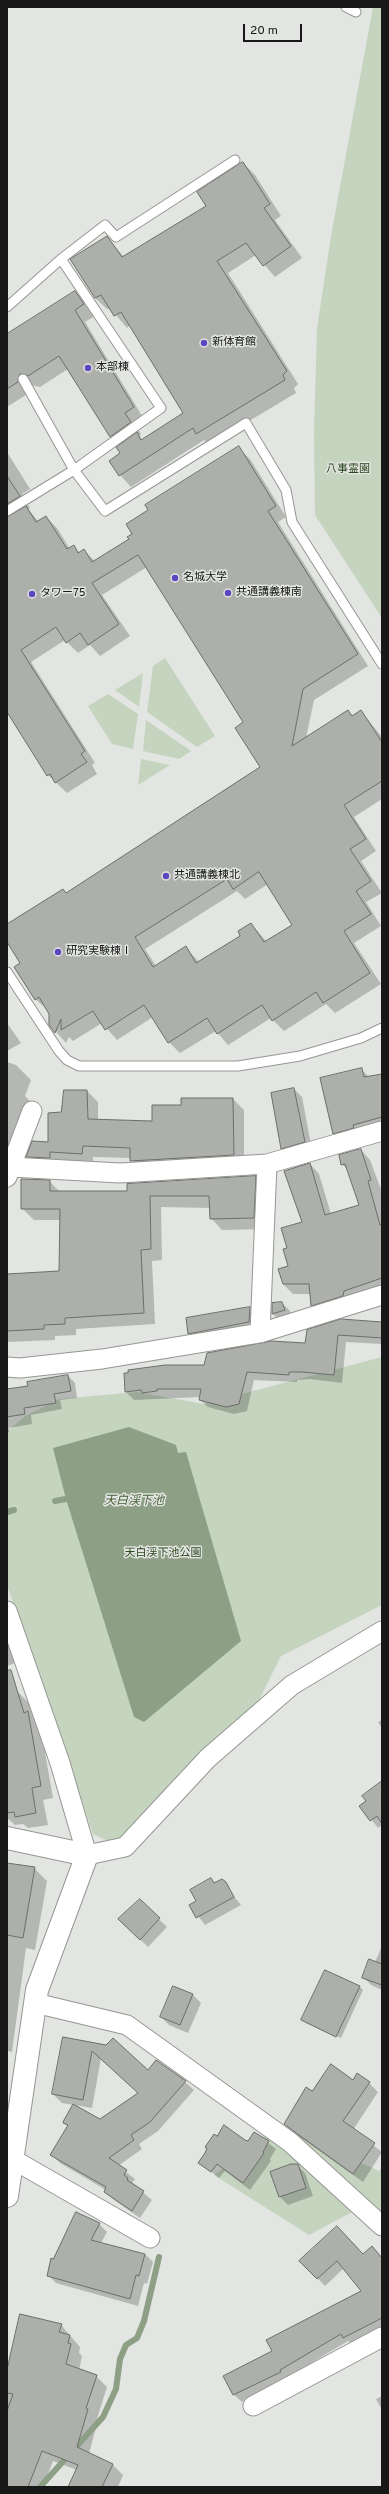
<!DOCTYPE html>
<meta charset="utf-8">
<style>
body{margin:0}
#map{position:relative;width:389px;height:2494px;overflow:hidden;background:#e2e5e1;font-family:Overpass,sans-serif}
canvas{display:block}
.frame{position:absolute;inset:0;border:8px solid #171817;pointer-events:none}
.scale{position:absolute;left:243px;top:24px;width:59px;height:18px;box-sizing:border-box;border:2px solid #171817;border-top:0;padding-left:5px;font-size:12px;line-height:14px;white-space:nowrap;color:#171817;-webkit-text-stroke:3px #e2e5e1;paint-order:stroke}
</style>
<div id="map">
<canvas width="389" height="2494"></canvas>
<div class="frame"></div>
<div class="scale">20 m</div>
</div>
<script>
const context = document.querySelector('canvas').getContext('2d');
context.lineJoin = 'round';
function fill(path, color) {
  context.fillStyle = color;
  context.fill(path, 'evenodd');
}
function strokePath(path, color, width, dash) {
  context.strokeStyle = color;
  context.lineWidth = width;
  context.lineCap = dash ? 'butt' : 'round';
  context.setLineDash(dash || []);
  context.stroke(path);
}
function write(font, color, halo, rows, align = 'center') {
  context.font = font + ' Overpass,"Noto Sans JP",sans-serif';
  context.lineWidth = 3;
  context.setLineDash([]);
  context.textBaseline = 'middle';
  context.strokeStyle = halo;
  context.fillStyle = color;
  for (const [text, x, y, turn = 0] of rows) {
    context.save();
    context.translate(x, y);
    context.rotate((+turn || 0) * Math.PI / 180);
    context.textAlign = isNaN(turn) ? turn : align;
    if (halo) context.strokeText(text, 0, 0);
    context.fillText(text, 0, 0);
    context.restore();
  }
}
fill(new Path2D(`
 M373,7H382V618L315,515L314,432L317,328L331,236Z
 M165,658L215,736L197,747L147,712L153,666Z
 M143,673L139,707L115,690Z
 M108,694L138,714L133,749L112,744L88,706Z
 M146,720L191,751L179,759L143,751Z
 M141,759L170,765L138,785Z
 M382,1357V1605L281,1656L258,1702L125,1836L110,1842L93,1834L7,1585V1432L25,1416L59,1399L137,1392L204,1404Z
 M279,2126L379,2171L382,2167V2237L356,2210L309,2235L214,2175Z`), '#c4d4be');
fill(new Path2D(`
 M129,1427L176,1445L178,1453L186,1452L241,1641L144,1722L134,1717L66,1499L53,1448Z`), '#8d9f85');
fill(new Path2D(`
 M243,163L255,175L281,216L275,220L302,258L275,277L256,255L228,273L298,384L294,388L296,393L209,445L204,440L131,487L120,475V446L111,436L68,369L40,387L31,385L29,393L7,407V335L75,292L95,316L85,322L144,419L135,424L141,434L139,436L143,440L184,413L130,325L127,328L110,308L107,309L95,298L107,237L124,257L207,206Z
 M238,448L250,459L286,517L278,522L368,666L314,700L306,738L348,711L353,716L361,711L382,737V799L354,817L376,851L361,861L382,893L366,902L381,926L354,943L381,984L335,1013L326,1004L284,1031L271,1018L228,1045L216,1031L180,1053L169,1042L153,1017L117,1040L102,1023L73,1041L69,1037L66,1043L50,1025V1014L48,1010L35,999L21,963L7,940V926L66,894L262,767L244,723L147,567L102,595L130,636L100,656L90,645L78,653L65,640L31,662L95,763L92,765L97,774L67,793L48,775L7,710V452L30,489L22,494L30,508L28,509L39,522L46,517L57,528L70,549L73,546L80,553L84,551L95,561L130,540L150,510ZM268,884L293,925L267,942L251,924L241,936L199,962L186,948L156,966L145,949L237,891L245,899Z
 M7,1023L21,1043L7,1051Z
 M7,1062L16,1065L31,1080L25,1096L36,1107L7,1178Z
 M361,1069L369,1077L382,1075V1129L343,1142L334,1133Z
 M294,1089L302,1097L312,1150L289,1156L282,1148Z
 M87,1091L98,1102V1121L153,1122L182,1106L233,1099L244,1110V1166L142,1172L131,1158L93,1157V1165L39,1168L28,1157L49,1143L62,1113Z
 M361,1150L370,1160L382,1192V1291L321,1315L312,1305L311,1294H293L283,1284L289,1267L288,1249L303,1223L310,1164L319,1174L331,1214L360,1206L348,1170L342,1164Z
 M255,1177L267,1188L265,1229L222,1230L211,1218L210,1208L161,1207L162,1260L152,1261L155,1324L76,1329V1335L55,1336V1340L7,1342V1275L62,1271L61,1220H34L22,1208L49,1181L60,1192H128Z
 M282,1303L290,1311L292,1318L281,1322L273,1314V1304Z
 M250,1308L254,1312L253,1326L193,1337L189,1333Z
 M382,1327V1344L346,1342L342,1383L310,1379L297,1380V1382L254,1380L247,1411L234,1414L208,1407L200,1400L201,1397L134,1400L126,1392L125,1374L205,1366L305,1344L308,1331Z
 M68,1376L75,1383L77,1398L60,1400L62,1409L31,1415L32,1424L9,1428V1432H7V1390Z
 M7,1622L20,1661L7,1666Z
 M17,1691L29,1703L33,1718L40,1724L53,1798L43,1800L48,1825L28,1828L23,1824L15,1825L7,1818V1694Z
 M382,1720V1728L378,1722Z
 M382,1782V1825L378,1828L361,1806Z
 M7,1864L34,1868L47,1881L35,1950L26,1948L12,2052L7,2051Z
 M211,1879L216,1884L222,1881L241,1905L205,1925L190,1905L197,1902Z
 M140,1901L167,1927L148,1947L127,1927Z
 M382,1946V1990L371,1985L363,1977L375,1962Z
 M359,1986L363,1990L341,2038L306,2023L302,2019Z
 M174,1987L193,1995L201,2003L188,2033L169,2025L161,2017Z
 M64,2038L148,2071L185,2082L194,2090L158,2131L139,2144L142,2149L118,2166L135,2179L132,2183L152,2200L140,2218L114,2200L105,2191L106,2190L60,2163L52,2155L68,2126L65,2122L100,2120L139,2093L101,2058L92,2108L62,2103L53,2094Z
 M353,2081L369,2083L378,2092L353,2130L382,2152L363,2182L294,2133L285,2124L313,2093Z
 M255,2133L276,2149L270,2159L271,2161L250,2190L225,2171L219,2178L200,2163L217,2137L248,2142Z
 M297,2165L305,2173L313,2196L288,2205L280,2197L271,2172Z
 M99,2224L107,2232L101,2243L145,2254L153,2262L147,2284L144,2283L138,2306L56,2283L48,2275L54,2260Z
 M372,2247L382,2257V2329L352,2345L348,2341L286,2378L288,2380L242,2402L234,2395L225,2376L274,2352L363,2291L344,2268L325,2286L301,2261L363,2255Z
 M61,2325L80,2347L79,2353L82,2356L79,2370L96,2376L107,2387L97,2419L98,2420L89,2454L112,2464L123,2475L118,2487H69L77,2470L53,2461L43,2487H7V2371Z
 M382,2396V2410L376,2399Z`), '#0003');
strokePath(new Path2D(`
 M55,1501L66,1499
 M7,1512L14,1510
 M40,2487L103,2417L116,2389L120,2359L126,2345L137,2338L144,2321L159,2257`), '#8d9f85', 6);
const building = new Path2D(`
 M243,162L270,204L264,208L291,246L263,266L246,243L217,261L287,371L283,375L285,380L196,434L193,428L119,476L109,461L120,453L116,447L137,432L141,440L183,413L121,312L114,316L101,295L95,298L70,259L107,236L122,257L206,206L197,192Z
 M75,291L84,304L75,310L134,407L125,413L131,422L110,437L59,356L28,376L20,374L18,382L7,389V334Z
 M239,446L276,506L268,511L358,654L303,689L292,746L348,710L352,716L361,710L382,742V781L344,805L366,839L350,849L371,881L356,891L371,914L344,931L370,973L323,1003L316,992L272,1021L262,1005L217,1034L207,1018L168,1043L144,1005L105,1030L93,1011L61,1030V1019L55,1033L49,1025V1014L39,997L35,1000L14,967L20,963L7,942V924L63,889L66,893L260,767L235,728L243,722L138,555L92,583L119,624L88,645L80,633L66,643L56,627L21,650L85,751L81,754L87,762L55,783L50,774L47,776L7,712V517L26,506L36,522L46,516L67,549L74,545L78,553L84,549L92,562L129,539L127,537L132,534L126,524L148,510L145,505ZM259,872L292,925L264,942L251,923L238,931L240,936L196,963L186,946L153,967L135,937L227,879L233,889Z
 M7,476L20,496L7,504Z
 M362,1068L364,1077L382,1074V1117L353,1125L354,1128L333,1134L320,1078Z
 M294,1088L305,1142L281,1149L271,1093Z
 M64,1090H87L88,1119L152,1121V1105H181V1098H233L234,1155L130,1161V1148L83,1146L82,1154L50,1152V1158L26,1157L32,1141L48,1142V1113L61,1112Z
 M361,1149L371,1180L368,1181L380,1225L382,1224V1278L344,1291L343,1296L311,1306L309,1284H283L278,1269L288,1266L283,1249L287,1248L281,1228L302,1222L284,1171L310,1163L325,1215L359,1205L345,1164L341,1165L339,1155Z
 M256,1176L254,1218L210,1219L209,1196H150L151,1249L141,1250L144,1313L65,1318V1324L44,1325V1329L7,1331V1274L59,1271L60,1209H21V1179L50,1180V1191H127V1184Z
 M282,1302L285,1310L272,1314V1303Z
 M250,1307L249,1322L188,1334L186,1318Z
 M341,1319L382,1322V1338L338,1335L334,1375L302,1372H289V1375L247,1372L239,1404L226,1407L199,1400L201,1389H157V1391L142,1393L141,1390L125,1392L124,1373H128V1370L165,1365H204L207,1353L271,1341L305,1343L307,1330Z
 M68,1375L71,1391L54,1394L56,1403L24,1408L25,1414L7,1417V1389L28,1386L27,1382Z
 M11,1670L24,1713L28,1711L41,1786L32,1788L36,1813L15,1817L14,1812L7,1813V1671Z
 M382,1781V1824L377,1816L370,1821L359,1806L366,1801L362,1796Z
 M7,1863L35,1867L23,1938L7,1935Z
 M211,1878L214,1883L222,1879L226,1882L234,1897L196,1918L189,1905L196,1901L190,1890Z
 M140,1899L160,1918L140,1940L118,1919Z
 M369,1959L382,1964V1985L362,1978Z
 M325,1970L360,1986L336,2037L301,2020Z
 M173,1986L193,1994L180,2025L160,2017Z
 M63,2037L106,2045L113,2038L148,2070L156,2060L186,2081L150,2122L131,2135L134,2140L109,2158L127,2170L124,2175L128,2178L127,2180L144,2191L132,2211L104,2192L106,2187L50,2155L68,2125L63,2123L64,2120L73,2104L100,2119L138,2093L92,2051L83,2100L52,2094Z
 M331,2064L353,2080L357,2073L370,2082L343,2121L375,2143L353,2174L284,2124L306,2087L312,2091Z
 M224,2125L245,2140L248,2141L254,2132L269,2141L263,2152L264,2153L243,2183L217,2164L211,2172L198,2163L205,2153L207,2148L205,2147L214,2134L217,2136Z
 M291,2164H298L306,2188L279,2197L270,2172Z
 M76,2212L100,2223L91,2240L145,2254L139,2276L136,2275L130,2299L47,2276L51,2258L53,2259Z
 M337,2226L363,2254L372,2246L382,2258V2318L343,2338L341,2334L280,2370L281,2372L233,2395L223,2376L272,2351L266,2340L361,2291L337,2261L317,2279L299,2261Z
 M20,2314L62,2324L59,2332L70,2335L68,2343L71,2344L66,2364L97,2375L86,2408L88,2409L77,2447L113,2464L102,2487H68L78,2465L42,2451L28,2487H7V2411L13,2394L7,2393V2370Z`);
fill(building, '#adafab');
strokePath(building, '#6c6e6b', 1);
const service = new Path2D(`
 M346,7L356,12
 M7,307L61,259L105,225L116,237L235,160
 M23,379L74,470L105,511L246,423L286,490L292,522L382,664
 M7,511L74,470L161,408L61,259
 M7,972L59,1051L67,1060L79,1066H238L300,1056L361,1038L382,1028`);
const minor = new Path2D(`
 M11,1167L120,1173L267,1164L382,1131
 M7,1177L32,1111
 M260,1333L267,1164
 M7,1367L20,1368L102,1359L260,1333L382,1295
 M7,1611L60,1763L87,1855L125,1847L208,1758L292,1685L382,1631
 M35,2003L127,2025L290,2142L382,2226
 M7,2156L150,2238
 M253,2406L382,2337`);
const tertiary = new Path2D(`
 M7,1838L87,1855L37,1990L7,2196`);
strokePath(service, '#959793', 11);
strokePath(minor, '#959793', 21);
strokePath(tertiary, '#959793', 24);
strokePath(service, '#fff', 9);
strokePath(minor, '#fff', 19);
strokePath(tertiary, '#fff', 22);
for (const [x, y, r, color] of [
 [204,343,4,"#5c46be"],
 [88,368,4,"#5c46be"],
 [175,578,4,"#5c46be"],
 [228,593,4,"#5c46be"],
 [32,594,4,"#5c46be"],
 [166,876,4,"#5c46be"],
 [58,952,4,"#5c46be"]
]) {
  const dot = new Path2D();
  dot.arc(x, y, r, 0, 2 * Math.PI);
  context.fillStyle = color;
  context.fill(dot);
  strokePath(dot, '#e2e5e1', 1.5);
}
write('11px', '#171817', '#e2e5e1', [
 ["新体育館",212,343],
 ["本部棟",96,368],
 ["名城大学",183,578],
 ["共通講義棟南",236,593],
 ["タワー75",40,594],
 ["共通講義棟北",174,876],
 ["研究実験棟Ⅰ",66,952]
], 'left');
write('11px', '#2c471e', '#e2e5e1', [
 ["八事霊園",348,470],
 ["天白渓下池公園",163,1554]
]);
write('italic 12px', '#456137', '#e2e5e1', [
 ["天白渓下池",134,1502]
]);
</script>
